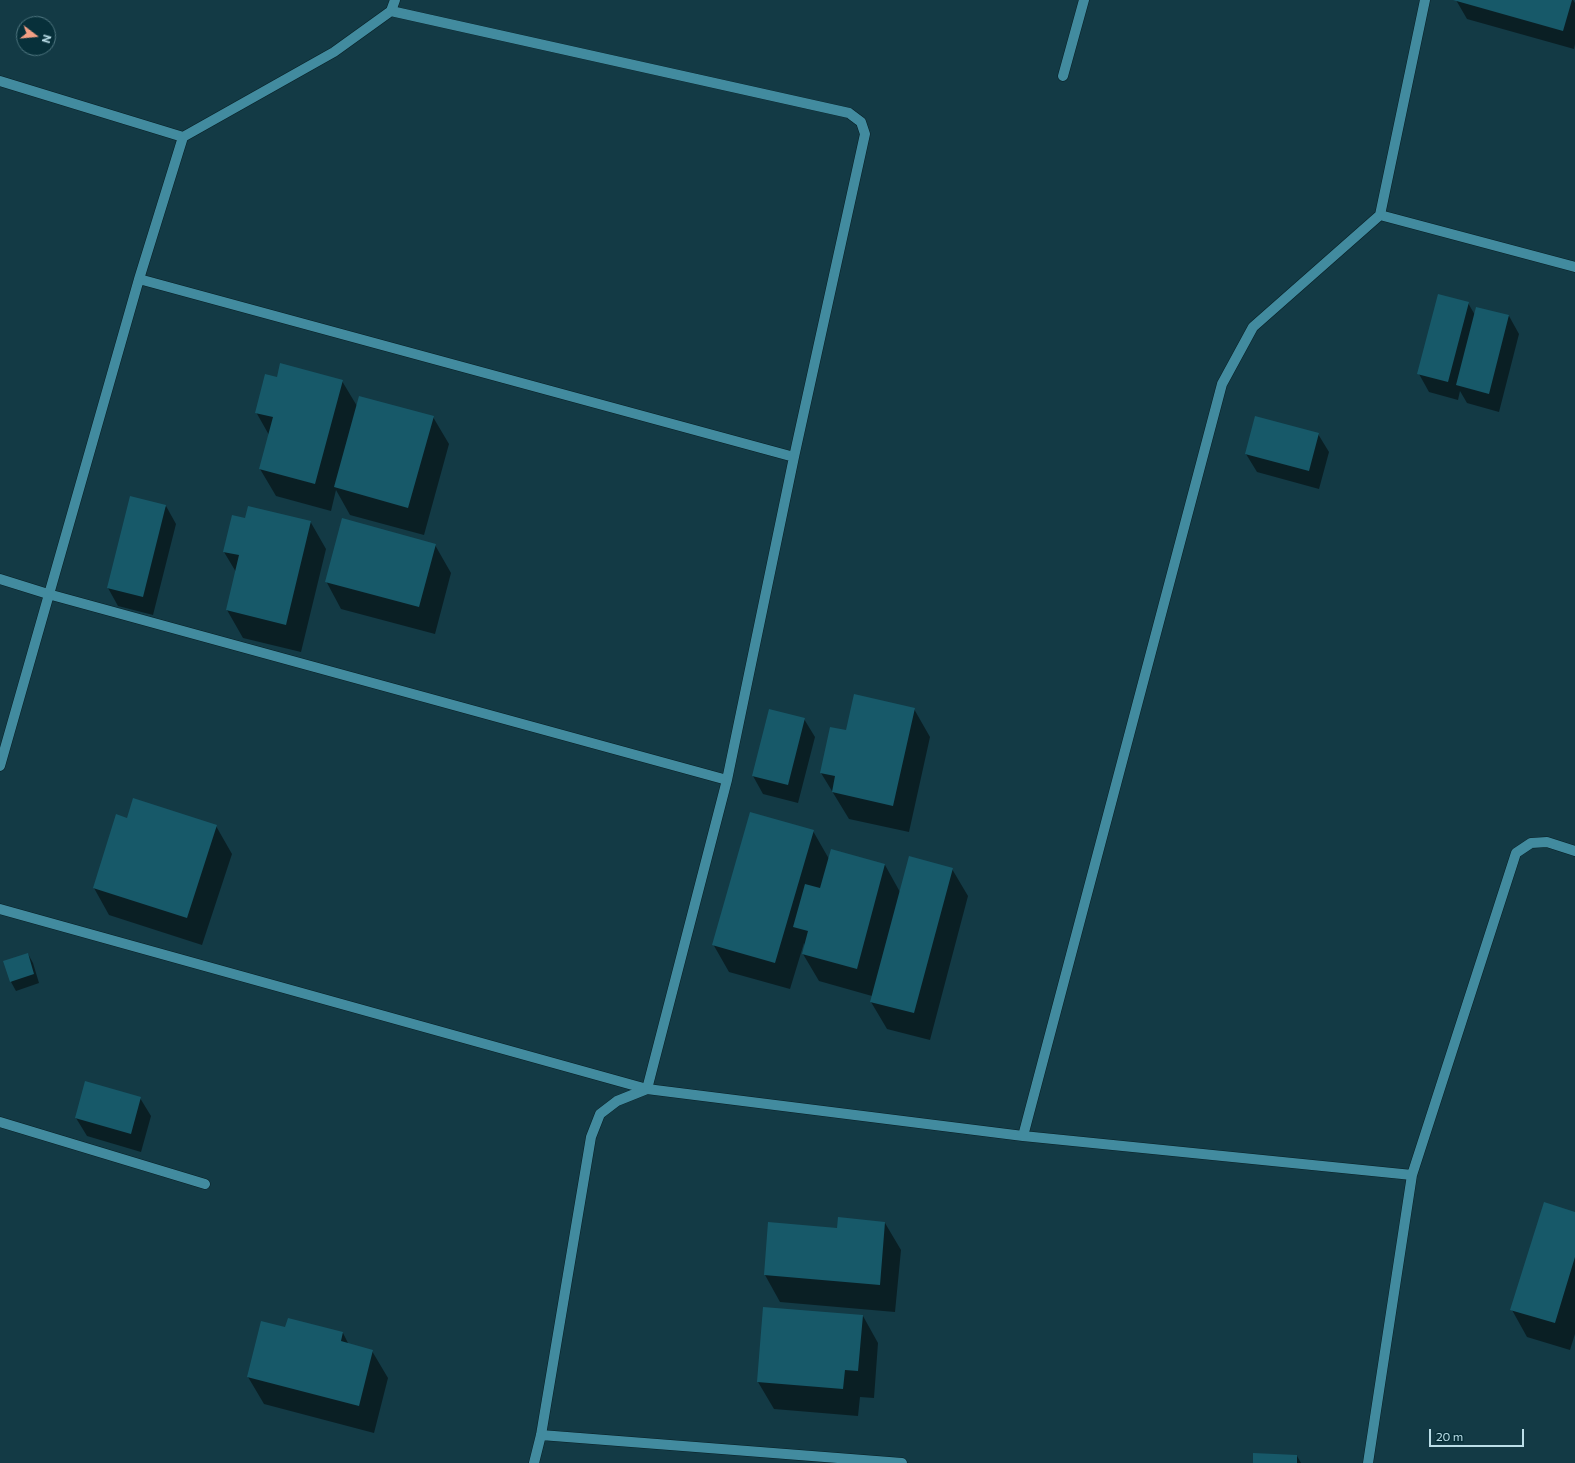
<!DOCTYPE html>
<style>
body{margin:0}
#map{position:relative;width:1575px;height:1463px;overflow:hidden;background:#133a45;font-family:Commissioner,sans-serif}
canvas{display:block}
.north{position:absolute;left:16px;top:16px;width:40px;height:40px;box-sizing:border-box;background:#07303a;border:1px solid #4f7680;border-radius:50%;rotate:106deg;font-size:11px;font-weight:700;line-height:16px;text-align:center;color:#bbdee8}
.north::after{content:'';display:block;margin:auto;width:14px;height:18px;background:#f39f84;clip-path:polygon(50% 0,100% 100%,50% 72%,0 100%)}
.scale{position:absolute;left:1429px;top:1429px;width:95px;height:18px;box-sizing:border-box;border:2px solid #bbdee8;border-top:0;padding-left:5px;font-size:12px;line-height:14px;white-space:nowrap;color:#bbdee8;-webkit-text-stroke:3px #07303a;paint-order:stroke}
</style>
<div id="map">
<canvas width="1575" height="1463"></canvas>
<div class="north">N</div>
<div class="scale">20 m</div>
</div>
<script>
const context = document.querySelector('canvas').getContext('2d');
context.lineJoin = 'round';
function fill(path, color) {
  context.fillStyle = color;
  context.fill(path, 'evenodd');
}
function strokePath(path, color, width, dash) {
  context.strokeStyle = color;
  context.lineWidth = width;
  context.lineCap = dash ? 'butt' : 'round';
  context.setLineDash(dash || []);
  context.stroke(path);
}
fill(new Path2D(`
 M1456,0H1573L1575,3V44L1574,49L1467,19Z
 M1468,303L1475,315L1477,308L1509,316L1519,334L1499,412L1467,403L1460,391L1458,400L1429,392L1419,374Z
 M277,378L342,381L357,406L433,417L449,444L424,535L350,515L336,490L331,511L276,496L260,469L269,435L256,412Z
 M1318,434L1329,452L1319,489L1257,472L1246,454Z
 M166,506L176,524L153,615L118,606L108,588Z
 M245,520L310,521L326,549L301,652L243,638L227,610L236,572L224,552Z
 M435,545L451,573L435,634L341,609L326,581Z
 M914,709L930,737L909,832L849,819L821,773L847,731Z
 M804,719L815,737L798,803L763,794L753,776Z
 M127,819L216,826L232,854L202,945L109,915L94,888Z
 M813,831L829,859L885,865L900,892L952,869L968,896L930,1040L887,1029L871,1002L872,996L819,981L803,954L805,946L804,943L790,989L729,972L713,944Z
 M28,954L33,963L39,983L16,991L11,982Z
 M140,1098L151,1116L141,1152L87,1136L76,1118Z
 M1575,1213V1334L1570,1350L1527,1337L1512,1310Z
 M885,1223L901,1250L895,1312L780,1302L765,1275L838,1229Z
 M863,1316L878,1343L874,1398L860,1397L858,1416L774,1409L758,1382Z
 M286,1328L343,1333L349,1345L372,1351L388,1378L374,1433L264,1404L248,1377Z
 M1297,1456L1301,1463H1254Z`), '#0007');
fill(new Path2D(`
 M1453,0H1572L1563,31Z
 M1438,294L1469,302L1448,382L1417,374Z
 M1476,307L1509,315L1489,394L1456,385Z
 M280,363L343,380L315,484L259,469L273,417L255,413L265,374L277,377Z
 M359,396L434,416L408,508L334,487Z
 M1255,416L1319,433L1309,471L1245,454Z
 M130,496L166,505L143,597L107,588Z
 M248,506L311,521L286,625L226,610L239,555L223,552L232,515L245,518Z
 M342,518L436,544L419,607L325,582Z
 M854,694L915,708L893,806L832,792L835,776L820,773L830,727L846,730Z
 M769,709L805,718L788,785L752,776Z
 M133,798L217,825L187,918L93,888L116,814L127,818Z
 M750,812L814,830L775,963L712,945Z
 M831,849L885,864L857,969L802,954L808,931L793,927L805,884L820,888Z
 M909,856L953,868L914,1013L870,1002Z
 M28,953L34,974L10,982L3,961Z
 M85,1081L141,1097L131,1134L75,1118Z
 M1544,1202L1575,1212V1257L1555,1323L1510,1310Z
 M838,1217L885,1222L880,1285L764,1275L768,1222L837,1228Z
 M763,1307L863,1315L858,1371L845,1370L843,1389L757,1382Z
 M288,1318L343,1332L341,1341L373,1350L359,1406L247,1377L261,1321L285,1327Z
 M1253,1453L1297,1455V1463H1253Z`), '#175969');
const street = new Path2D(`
 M391,11L849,113L861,122L865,134L794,457L727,780L647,1089L617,1101L600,1114L591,1137L541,1435L534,1463
 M1063,76L1084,0
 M0,81L183,137
 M1380,215L1575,267
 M139,279L794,457
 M0,579L48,594L727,780
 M0,766L139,279L183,137L334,52L391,11L395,0
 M0,909L647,1089L1023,1136L1412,1175
 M0,1122L205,1184
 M1023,1136L1222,384L1253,327L1380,215L1425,0
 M541,1435L902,1463
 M1368,1463L1412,1175L1516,853L1531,843L1547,842L1575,851`);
strokePath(street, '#082026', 11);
strokePath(street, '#428b9f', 10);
</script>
